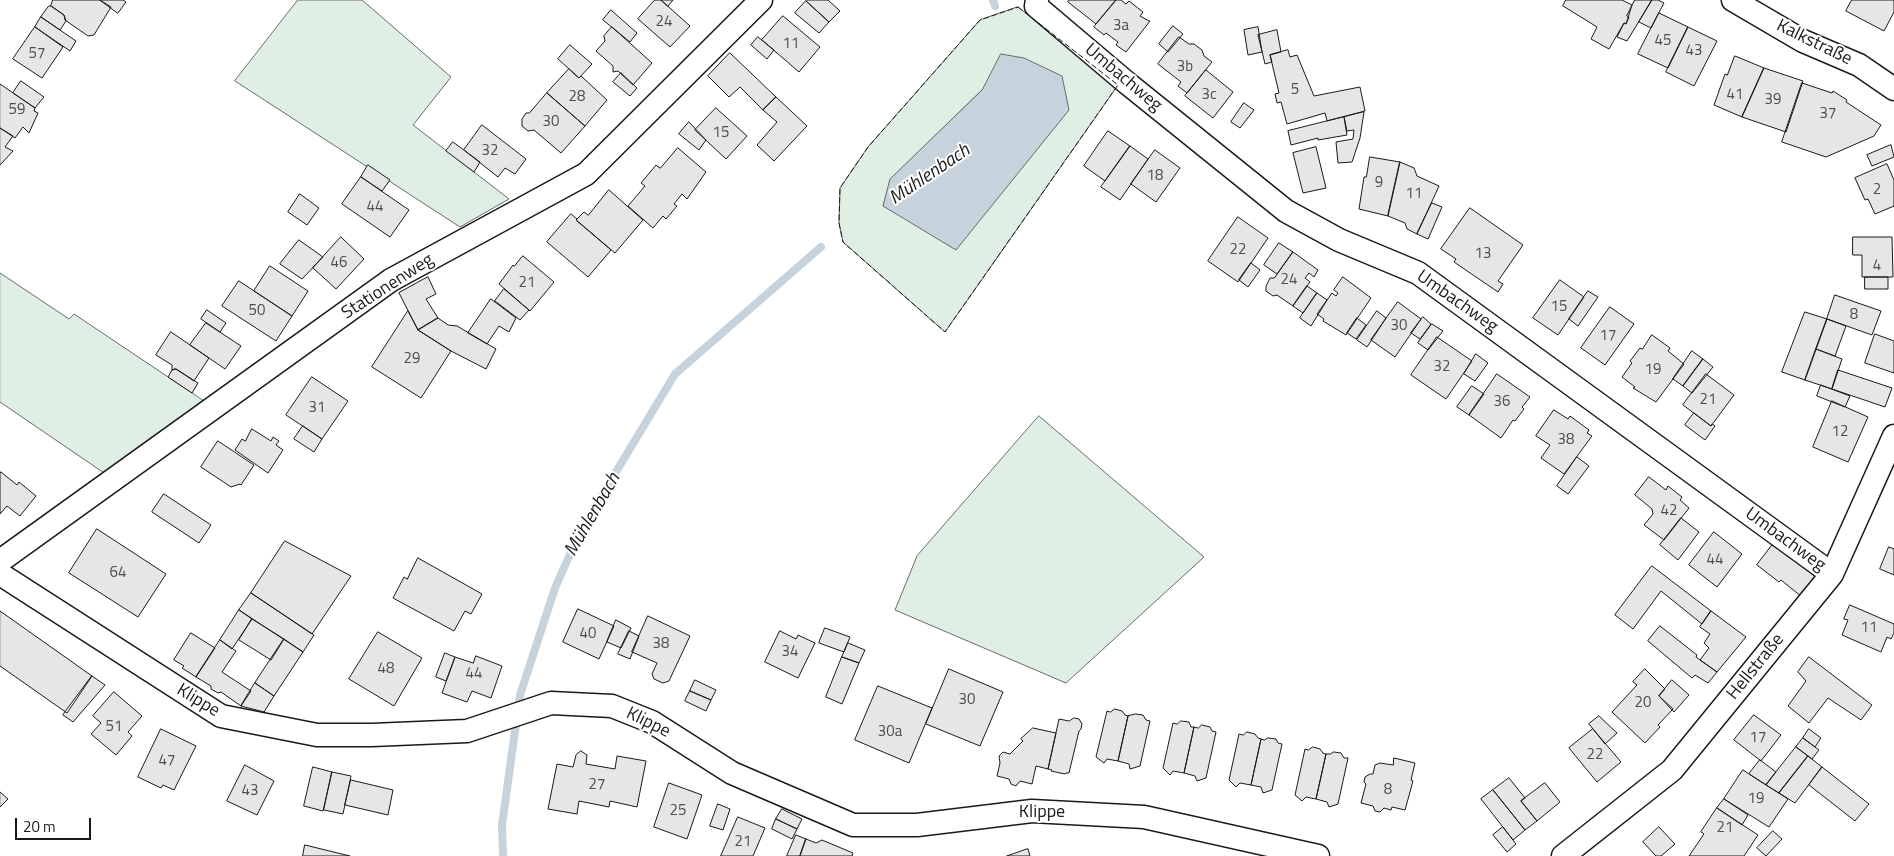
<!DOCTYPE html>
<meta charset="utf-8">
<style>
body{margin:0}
#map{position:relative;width:1894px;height:856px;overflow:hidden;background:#fff;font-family:"Titillium Web",sans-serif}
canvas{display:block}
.scale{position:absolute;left:15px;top:818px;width:76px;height:22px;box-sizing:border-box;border:2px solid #1a1a1a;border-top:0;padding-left:6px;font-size:15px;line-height:18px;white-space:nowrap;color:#1a1a1a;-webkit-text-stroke:4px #fff;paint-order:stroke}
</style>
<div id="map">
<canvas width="1894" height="856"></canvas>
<div class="scale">20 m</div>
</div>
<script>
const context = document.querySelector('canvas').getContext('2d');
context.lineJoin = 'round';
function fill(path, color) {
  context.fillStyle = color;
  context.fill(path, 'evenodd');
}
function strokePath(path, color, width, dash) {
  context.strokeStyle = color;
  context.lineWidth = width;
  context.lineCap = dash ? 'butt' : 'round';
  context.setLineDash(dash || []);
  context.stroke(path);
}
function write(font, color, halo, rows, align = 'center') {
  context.font = font + ' "Titillium Web",sans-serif';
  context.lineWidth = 4;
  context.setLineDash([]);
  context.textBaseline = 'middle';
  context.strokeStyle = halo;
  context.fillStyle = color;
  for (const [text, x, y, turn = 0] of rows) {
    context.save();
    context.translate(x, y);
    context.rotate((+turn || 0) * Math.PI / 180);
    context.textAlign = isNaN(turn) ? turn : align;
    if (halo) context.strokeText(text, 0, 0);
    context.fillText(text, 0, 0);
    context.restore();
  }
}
const green = new Path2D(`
 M298,0H362L451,77L413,125L509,199L460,227L235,81Z
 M1018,7L1118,85L945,332L843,242L839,223L840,188L868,147L980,20ZM982,90L883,206L891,179Z
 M0,273L69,319L74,314L207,403L107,475L0,402Z
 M1039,416L1204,557L1066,683L895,610L917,556Z`);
fill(green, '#e0efe3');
strokePath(green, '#6a6a6a', 1);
const water = new Path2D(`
 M1001,54L1024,58L1062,76L1069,110L956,250L883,206L890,179L982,90Z`);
fill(water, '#c6d2dc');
strokePath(water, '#6a6a6a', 1);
strokePath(new Path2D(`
 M993,0L995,6
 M503,856L502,825L520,695L555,588L571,552L599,500L675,374L821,247`), '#c6d2dc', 8);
const building = new Path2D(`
 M53,0H100L111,7L94,35L88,36L65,20L64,15L51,6Z
 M100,0H123L126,2L118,13Z
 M655,0H661L690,26L670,47L638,19Z
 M661,0H673L668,6Z
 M807,0H828L840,11L829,22L806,1Z
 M1069,0H1116L1096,24L1068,2Z
 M1116,0H1121L1126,4L1129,1L1143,12L1140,16L1149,21H1150L1126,52L1116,45L1118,42L1106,33L1104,35L1094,27Z
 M1566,0H1622L1632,5L1626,24L1624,23L1609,49L1591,39L1597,27L1563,6Z
 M1635,0H1652L1627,41L1617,37L1624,23L1626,24L1629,17L1627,16Z
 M1652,0H1658L1664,3L1651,28L1639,22Z
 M1852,0H1894V12L1884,31L1846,11Z
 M806,1L829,22L819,33L795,13Z
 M49,6H51L64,15L66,21L60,30L41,17Z
 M611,10L637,33L630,42L603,20Z
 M1659,13L1688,27L1668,68L1638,54Z
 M783,16L820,47L799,72L762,40Z
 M41,17L76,41L70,51L35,27Z
 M1173,26L1183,34L1168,52L1159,44Z
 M35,27L63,47L42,78L13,59Z
 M612,27L652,63L633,85L618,71L613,72V66L596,51L605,41L604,36Z
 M1258,27L1262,52L1248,55L1244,30Z
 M1688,27L1717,41L1694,86L1666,72Z
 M1277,30L1281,52L1270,55L1272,62L1265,64L1258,35Z
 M758,37L774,50L767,59L751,45Z
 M1179,37L1189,44H1194L1202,50L1204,56L1212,62L1187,93L1178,86L1181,82L1158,64Z
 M570,45L592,64L579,78L558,59Z
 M1288,50L1290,57L1297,55L1314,96L1360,87L1365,111L1327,121L1325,113L1287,124L1281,102L1277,103L1275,94L1279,93L1270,55Z
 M730,53L776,97L763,110L740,87L729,97L708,76Z
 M1735,56L1764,68L1742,117L1714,105L1725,74L1727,75Z
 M1764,68L1803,81L1786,132L1742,117Z
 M569,69L579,78L581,76L607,100L585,126L547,93Z
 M1206,70L1233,92L1213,118L1185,96Z
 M621,73L637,88L630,96L613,82Z
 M21,81L44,97L35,108L13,93Z
 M1802,83L1832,93L1833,91L1847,100L1846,102L1881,125L1874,136L1826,157L1782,142Z
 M0,84L35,108L34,111L38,113L29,133L23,127L15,138L0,128Z
 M547,93L585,126L561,153L534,130L528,131L522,126V119L526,113H529Z
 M776,97L807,126L774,161L757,145L777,122L763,110Z
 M1244,103L1254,110L1240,128L1231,122Z
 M716,108L747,136L726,159L695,130Z
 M1364,112L1360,138L1352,162L1338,163L1336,142L1353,139L1354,130L1347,131L1344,117Z
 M1344,117L1347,135L1318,140V138L1291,145L1288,131Z
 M689,122L706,140L699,150L679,134Z
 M482,125L526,159L515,174L505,168L498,177L464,150Z
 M0,128L13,136L5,147L13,151L0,165Z
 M1108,131L1130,146L1105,181L1084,166Z
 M453,142L480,162L474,172L446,151Z
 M1891,145L1894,157L1872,166L1867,155Z
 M1130,146L1148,159L1120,200L1101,187Z
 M1316,147L1326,188L1303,193L1293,153Z
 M678,148L706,172L687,199L682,194L674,204L677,206L666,219L663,216L653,228L628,206L645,186L641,183L656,165L660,168Z
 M1155,150L1180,168L1156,202L1131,184Z
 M1370,157L1400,162L1388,216L1359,209L1364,177H1366Z
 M1400,162L1414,168L1417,176L1439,186L1417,234L1407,229L1405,223L1388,216Z
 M1887,164L1894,180V206L1875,214L1868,199L1865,200L1855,178Z
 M368,165L390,180L382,191L361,177Z
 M361,177L409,210L390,237L342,204Z
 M609,190L643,220L615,253L576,220L584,212L588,215Z
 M300,194L319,208L307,225L288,212Z
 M1432,203L1442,207L1428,239L1417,234Z
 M1470,208L1523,245L1498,281L1503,284L1498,292L1454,262L1456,259L1441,249Z
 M571,214L577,219L576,220L611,250L588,277L547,242Z
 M1238,217L1268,238L1238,282L1208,261Z
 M341,237L364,259L336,289L313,268Z
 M1853,237H1892L1893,277H1862V255H1853Z
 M299,240L323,257L302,279L280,264Z
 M1279,243L1293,252L1277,274L1264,265Z
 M1293,252L1318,270L1314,277L1309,273L1305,278L1310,282L1293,306L1277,295L1273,296L1266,291V286L1270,278H1274Z
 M523,256L554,282L530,311L499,284L513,265L514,266Z
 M1251,263L1260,270L1248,287L1239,280Z
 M270,266L308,291L292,316L254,291Z
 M428,277L436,294L426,299L438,318L418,330L399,293Z
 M1343,277L1371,298L1346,335L1323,321L1324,319L1317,314L1332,293L1336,296L1338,293L1334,290Z
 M1865,277H1888V289H1865Z
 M1560,280L1584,297L1558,335L1533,318Z
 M239,281L292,316L276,341L222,306Z
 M1307,286L1317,293L1303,313L1293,306Z
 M504,289L529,310L520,320L495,301Z
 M1588,291L1598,297L1578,326L1569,319Z
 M1317,293L1327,300L1311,326L1300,318Z
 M1835,295L1881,311L1872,335L1827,319Z
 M491,299L516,318L509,332L499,326L487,344L468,333Z
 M1398,302L1421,319L1395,357L1371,340Z
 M1610,307L1634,324L1605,365L1581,348Z
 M207,310L226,323L220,332L201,319Z
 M408,311L418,330L451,351L421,398L372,367Z
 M1377,311L1386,318L1367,347L1357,340Z
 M1805,312L1827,319L1805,380L1782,372Z
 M1423,317L1431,324L1420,339L1411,333Z
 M438,318L448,325L457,326L496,349L486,369L451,351L418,330Z
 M1357,318L1366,325L1356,339L1347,333Z
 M1827,319L1846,326L1835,356L1816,349Z
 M206,323L241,346L225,369L190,345Z
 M1432,324L1443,331L1428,350L1418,343Z
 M171,332L209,358L194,381L176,369L172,370V365L156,355Z
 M1875,334L1894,341V373L1865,363Z
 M1652,335L1670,348L1668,351L1684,364L1656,402L1633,388L1635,387L1622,377L1632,363L1630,361L1640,348L1642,349Z
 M1437,337L1472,361L1446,399L1411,375Z
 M1816,349L1842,359L1832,389L1805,380Z
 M1692,351L1703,359L1683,386L1673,379Z
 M1476,354L1488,363L1475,381L1464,374Z
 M1703,359L1713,367L1692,393L1683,386Z
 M176,369L198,383L192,393L168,377L172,370Z
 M1838,370L1892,388L1885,407L1832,389Z
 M1497,374L1530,397L1522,407L1524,409L1515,421L1513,420L1501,438L1469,415Z
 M1706,374L1734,395L1711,426L1683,405Z
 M312,377L348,401L322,439L286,415Z
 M1821,385L1850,396L1845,407L1817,396Z
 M1472,386L1484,394L1469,415L1457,407Z
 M1832,401L1868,417L1848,462L1813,447Z
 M1554,410L1568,419L1570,416L1589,430L1587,433L1592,436L1564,474L1541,458L1550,445L1536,436Z
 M1694,413L1711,426L1712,424L1715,426L1705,440L1685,425Z
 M303,426L322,439L314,452L294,439Z
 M252,429L271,441L273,437L279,441L276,445L283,450L268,473L235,450L242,439L245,441Z
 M218,441L254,465L241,485L240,484L231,487L201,467Z
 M1577,457L1589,466L1568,494L1557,486Z
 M1,472L17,485L19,482L36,496L20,516L7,506L0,514V474Z
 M1649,477L1666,490L1668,486L1682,497L1680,500L1689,508L1664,540L1644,525L1653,514L1652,509L1635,495Z
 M164,494L211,525L199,543L152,512Z
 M1681,518L1699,532L1678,560L1660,545Z
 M97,529L166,574L138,617L69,573Z
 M1714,532L1742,554L1717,587L1689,565Z
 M285,541L351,576L312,634L251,593Z
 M1773,544L1817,578L1802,597L1781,580L1779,582L1757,565Z
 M1889,547L1894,549V575L1880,569Z
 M418,558L482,594L471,614L465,611L454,631L393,598L404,577L407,579Z
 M1652,566L1711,611L1702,624L1661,591L1633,629L1615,615Z
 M251,593L314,635L303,652L239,610Z
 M1850,605L1894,624V633L1891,639L1887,637L1881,652L1842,635L1848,620L1844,619Z
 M578,609L614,626L599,659L563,642Z
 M239,610L252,619L232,649L220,640Z
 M0,611L92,676L67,713L0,666Z
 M1711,611L1746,637L1717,672L1700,660L1709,648L1704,643L1710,634L1700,627Z
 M648,616L690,636L669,681L663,683L654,679L652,674L657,663L632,652Z
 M252,619L284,639L271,660L239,640Z
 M616,620L631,628L621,648L607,642Z
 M1660,626L1697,655L1696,657L1717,672L1708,683L1695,675L1692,678L1648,641Z
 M825,628L850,637L844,652L819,643Z
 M629,631L639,636L630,659L618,654Z
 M780,631L796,639L798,635L815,643L798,678L765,662Z
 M378,632L422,658L394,706L349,679Z
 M191,633L215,648L196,677L182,668L184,666L174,660Z
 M284,639L303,652L274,696L255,683Z
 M220,640L236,651L222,672L251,691L241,706L221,692L218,693L211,689V686L196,677Z
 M848,643L865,650L859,663L842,657Z
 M445,653L455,657L446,681L436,677Z
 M476,656L502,666L491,698L472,691L467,702L442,693L455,657L473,663Z
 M842,657L859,663L842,704L826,697Z
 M1809,657L1872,705L1861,720L1828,698L1809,723L1788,706L1806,681L1798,672Z
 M949,669L1003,692L980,746L926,724Z
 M1645,669L1665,689L1659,696L1673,709L1658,725L1660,727L1645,743L1612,712L1637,685L1633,682Z
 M92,676L105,685L73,722L63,715Z
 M695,680L716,690L711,700L690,691Z
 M1672,680L1689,695L1674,712L1659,696Z
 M255,683L274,696L264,712L241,706Z
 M878,686L932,708L909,763L855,740Z
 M690,691L711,700L706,711L685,701Z
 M114,692L142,716L128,732L132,736L116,755L91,734L101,723L93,716Z
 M1115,709L1122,711L1125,715L1128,716L1118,761L1107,759L1104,763L1096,757L1107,711L1110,712Z
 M1136,714L1143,715L1146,720L1150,721L1140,766L1130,769L1129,764L1118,761L1128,716Z
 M1754,715L1781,735L1761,761L1734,740Z
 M1599,716L1617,733L1605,744L1589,724Z
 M1074,718L1079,719L1082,724L1081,729L1079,731L1069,773H1066L1065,774L1051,771L1052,770L1048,769L1059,719L1069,721Z
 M1181,721L1189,722L1191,727H1194L1184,773L1173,771L1170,775L1163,768L1173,723L1177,724Z
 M1202,725L1210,727L1212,731L1216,732L1206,778L1197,781L1195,776L1184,773L1194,727L1198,728Z
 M1033,728L1056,733L1048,769L1036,766L1032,784L1020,781L1016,786L1011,784L1009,779L997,776L1000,763L999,756L1003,752L1010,754L1023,741L1021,739Z
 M161,729L196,746L174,790L163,785L161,788L138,777Z
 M1593,729L1621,762L1597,782L1569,748Z
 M1809,729L1821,738L1815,747L1803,738Z
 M1247,732L1255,734L1258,738L1261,739L1251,785L1240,783L1236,787L1229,780L1239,734L1243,735Z
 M1268,738L1276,739L1278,743L1282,744L1272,790L1263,793L1261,787L1251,785L1261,739L1264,740Z
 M1803,738L1819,750L1812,759L1796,747Z
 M1313,747L1320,749L1323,753L1326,754L1316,799L1306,797L1302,801L1295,795L1305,749L1308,750Z
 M1796,747L1808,756L1779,793L1766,785Z
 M581,751L587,755L586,764L615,769L617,756L646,761L637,807L610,801L609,807L579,801L577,814L548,809L557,764L573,767L576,755Z
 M1334,752L1341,753L1344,758H1348L1338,804L1329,807L1327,802L1316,799L1326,754H1330Z
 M1808,756L1822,767L1795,803L1779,793Z
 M1394,758L1415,763L1411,780L1413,781L1405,810L1392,807L1391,810L1384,808L1380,812L1375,811L1373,806L1361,803L1366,784L1364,782L1365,777L1370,774H1373L1375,765L1380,763L1393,765Z
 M1760,760L1776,772L1766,785L1749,774Z
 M245,765L274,781L257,815L227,801Z
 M313,767L332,772L323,811L304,806Z
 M1822,767L1869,804L1855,821L1809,785Z
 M1743,770L1788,799L1769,827L1724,799Z
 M332,772L351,776L343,814L324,810Z
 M1509,778L1525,798L1521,801L1537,821L1525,830L1493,790Z
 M351,780L393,790L388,815L345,805Z
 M669,783L702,795L687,839L654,827Z
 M1545,783L1560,802L1537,821L1521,801Z
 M1493,790L1525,830L1513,840L1481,799Z
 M0,792L8,799L0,807Z
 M1724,799L1748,815L1742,825L1717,808Z
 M718,804L730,809L723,830L710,826Z
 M1717,808L1758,835L1744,856H1689L1704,834L1701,832Z
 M782,809L802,819L797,829L776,819Z
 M738,817L765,828L753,856H721Z
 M776,819L797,829L792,839L772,829Z
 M1503,827L1516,844L1507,852L1493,835Z
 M1659,827L1675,844L1661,856H1656L1643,842Z
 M1773,831L1782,839L1766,856L1757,848Z
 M796,835L806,839L800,856H787Z
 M806,839L816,843L822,840L853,853L852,856H800Z
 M305,845L350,856H303Z
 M1028,849L1030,856H1007Z`);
fill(building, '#e6e6e6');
strokePath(building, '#1a1a1a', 1);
const minor = new Path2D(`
 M1037,0L1036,6L1127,83L1286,211L1339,240L1418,273L1832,574
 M1733,0L1803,41L1859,65L1894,89
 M0,561L391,280L586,174L761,0
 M0,574L221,716L317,735H372L467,731L551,703L612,706L652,722L732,773L853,825H917L1032,811L1144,817L1318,856
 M1563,856L1672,770L1832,574L1894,436`);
strokePath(minor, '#1a1a1a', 25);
strokePath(minor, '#fff', 22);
strokePath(new Path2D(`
 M1018,7L1118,85L945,332L843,242L839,223L840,188L868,147L980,20Z`), '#1a1a1a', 1, [6, 2.5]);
write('15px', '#4d4d4d', null, [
 ["24",664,22],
 ["3a",1121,26],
 ["45",1663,41],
 ["11",791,44],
 ["43",1694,51],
 ["57",37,54],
 ["3b",1185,67],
 ["5",1295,90],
 ["3c",1209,95],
 ["41",1735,95],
 ["28",577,97],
 ["39",1773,100],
 ["59",17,110],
 ["37",1828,114],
 ["30",551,122],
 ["15",721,133],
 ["32",490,151],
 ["18",1155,176],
 ["9",1379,183],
 ["2",1877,190],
 ["11",1414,194],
 ["44",375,207],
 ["22",1238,250],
 ["13",1483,254],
 ["46",339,263],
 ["4",1877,266],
 ["24",1289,280],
 ["21",527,283],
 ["15",1559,307],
 ["50",257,311],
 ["8",1854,315],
 ["30",1399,326],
 ["17",1608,336],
 ["29",412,359],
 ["32",1442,367],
 ["19",1653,370],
 ["21",1708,400],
 ["36",1502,402],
 ["31",317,408],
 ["12",1840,432],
 ["38",1566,440],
 ["42",1669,511],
 ["44",1715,560],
 ["64",118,573],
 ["11",1869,628],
 ["40",588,634],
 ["38",661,644],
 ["34",790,652],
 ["48",386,669],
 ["44",474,674],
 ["30",967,700],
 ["20",1643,703],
 ["51",114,727],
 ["30a",890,732],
 ["17",1758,738],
 ["22",1595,755],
 ["47",167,761],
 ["27",597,785],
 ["8",1388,790],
 ["43",250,791],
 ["19",1756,799],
 ["25",678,811],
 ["21",1725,828],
 ["21",743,842]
]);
write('18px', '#1a1a1a', '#fff', [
 ["Kalkstraße",1814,43,26],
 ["Umbachweg",1123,78,40],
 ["Stationenweg",388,287,-33],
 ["Umbachweg",1457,302,35],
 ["Umbachweg",1785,540,36],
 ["Hellstraße",1756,667,-51],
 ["Klippe",198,701,31],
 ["Klippe",648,723,26],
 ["Klippe",1042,813]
]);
write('italic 19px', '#1a1a1a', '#fff', [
 ["Mühlenbach",930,175,-34],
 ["Mühlenbach",593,515,-60]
]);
</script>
